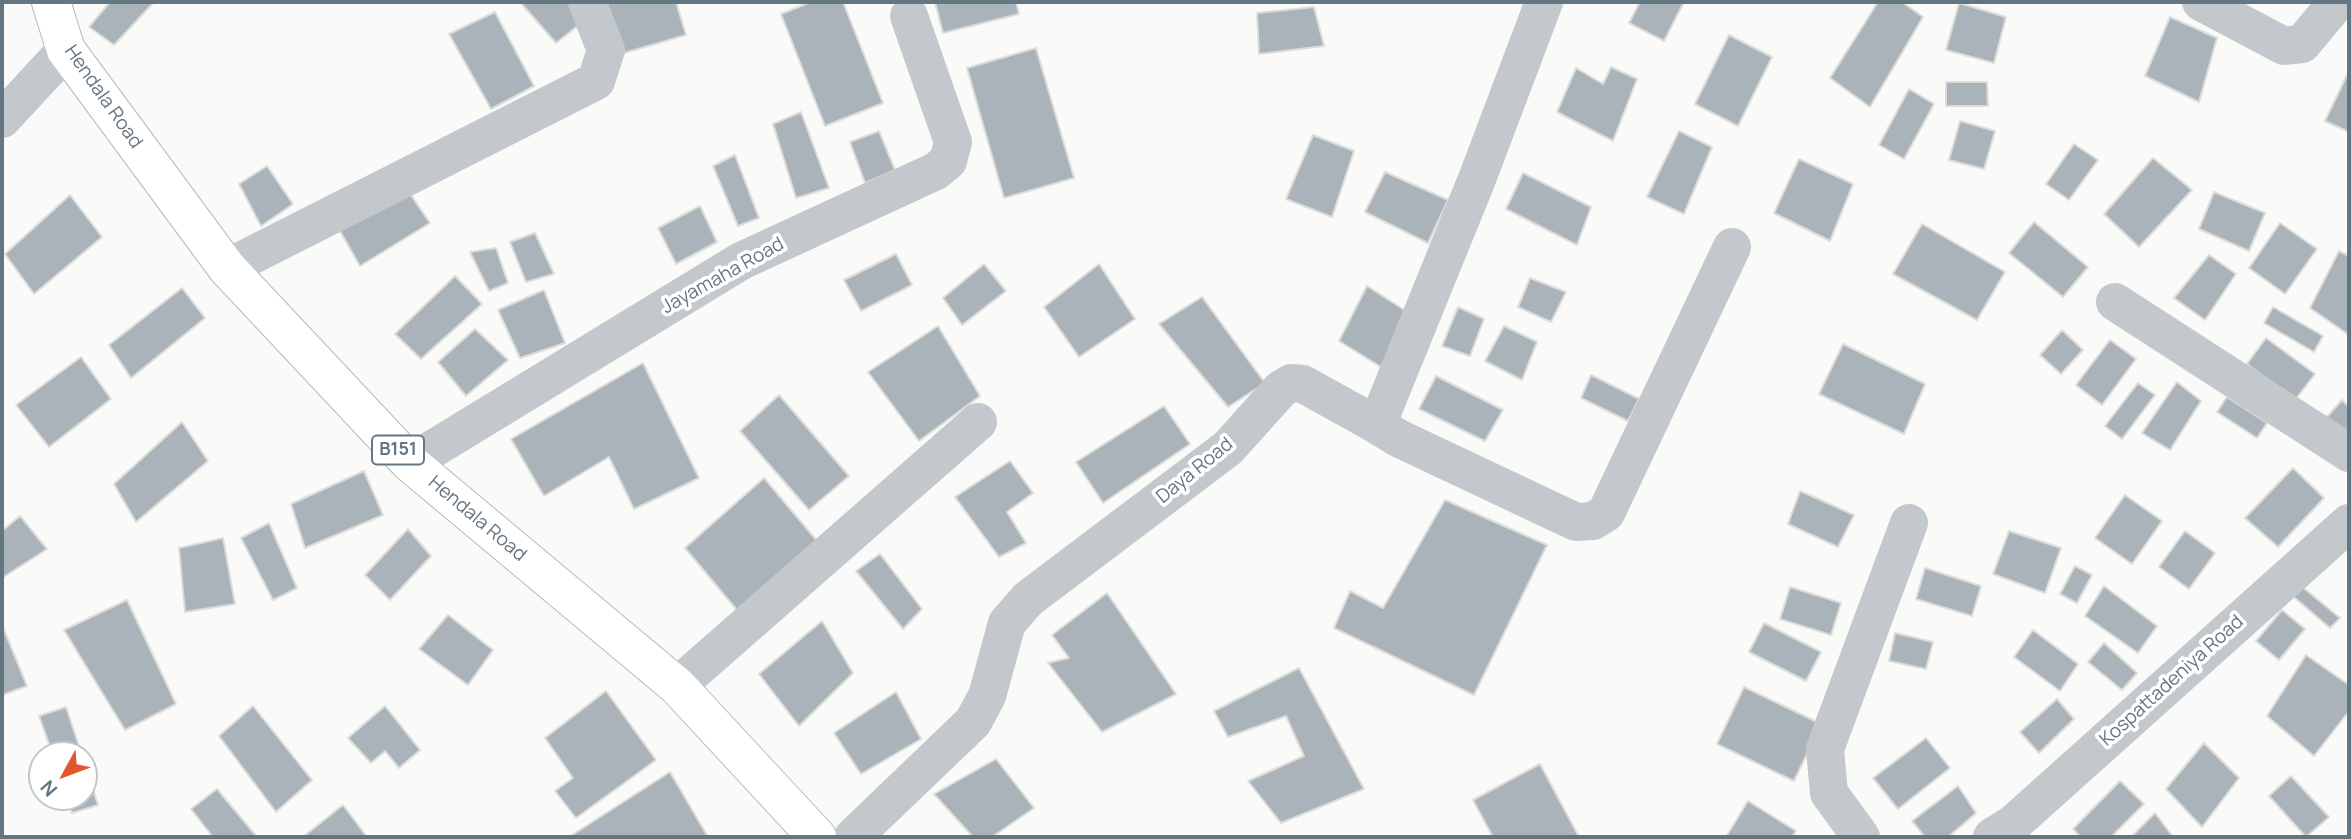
<!DOCTYPE html>
<style>
body{margin:0}
#map{position:relative;width:2351px;height:839px;overflow:hidden;background:#fafaf8;font-family:Manrope,sans-serif}
canvas{display:block}
.frame{position:absolute;inset:0;border:4px solid #657683;pointer-events:none}
.north{position:absolute;left:28px;top:741px;width:70px;height:70px;box-sizing:border-box;background:#fff;border:2px solid #c1c8cd;border-radius:50%;rotate:229deg;font-size:19px;font-weight:700;line-height:28px;text-align:center;color:#657683}
.north::after{content:'';display:block;margin:auto;width:24px;height:32px;background:#e4572e;clip-path:polygon(50% 0,100% 100%,50% 72%,0 100%)}
</style>
<div id="map">
<canvas width="2351" height="839"></canvas>
<div class="frame"></div>
<div class="north">N</div>
</div>
<script>
const context = document.querySelector('canvas').getContext('2d');
context.lineJoin = 'round';
function fill(path, color) {
  context.fillStyle = color;
  context.fill(path, 'evenodd');
}
function strokePath(path, color, width, dash) {
  context.strokeStyle = color;
  context.lineWidth = width;
  context.lineCap = dash ? 'butt' : 'round';
  context.setLineDash(dash || []);
  context.stroke(path);
}
function write(font, color, halo, rows, align = 'center') {
  context.font = font + ' Manrope,sans-serif';
  context.lineWidth = 7;
  context.setLineDash([]);
  context.textBaseline = 'middle';
  context.strokeStyle = halo;
  context.fillStyle = color;
  for (const [text, x, y, turn = 0] of rows) {
    context.save();
    context.translate(x, y);
    context.rotate((+turn || 0) * Math.PI / 180);
    context.textAlign = isNaN(turn) ? turn : align;
    if (halo) context.strokeText(text, 0, 0);
    context.fillText(text, 0, 0);
    context.restore();
  }
}
const building = new Path2D(`
 M110,2H154L114,45L89,27Z
 M520,2H578L589,17L556,43Z
 M602,2H676L686,35L617,55Z
 M811,2H843L883,103L825,126L781,14Z
 M935,2H1016L1019,14L943,33Z
 M1640,2H1684L1664,41L1629,23Z
 M1878,2H1902L1923,17L1870,107L1830,78Z
 M1959,3L2006,17L1994,63L1946,50Z
 M1314,7L1324,46L1259,54L1257,13Z
 M495,12L534,86L491,109L449,34Z
 M2170,17L2217,38L2199,102L2145,76Z
 M1729,35L1772,57L1738,126L1695,104Z
 M1036,48L1074,178L1004,198L967,68Z
 M1611,67L1637,79L1613,141L1557,112L1576,68L1603,84Z
 M2348,73H2349V132L2325,121Z
 M1946,82H1987L1988,106H1946Z
 M1909,89L1934,104L1904,159L1879,145Z
 M801,112L829,188L796,198L773,124Z
 M1960,121L1995,131L1984,169L1949,160Z
 M879,131L895,170L865,183L850,142Z
 M1679,131L1712,147L1684,214L1647,197Z
 M1313,135L1354,151L1332,217L1286,199Z
 M2074,144L2098,160L2069,200L2046,184Z
 M735,155L759,218L738,226L713,166Z
 M2153,158L2192,190L2139,247L2104,214Z
 M1799,159L1853,184L1830,241L1774,213Z
 M267,166L293,204L261,226L239,184Z
 M1385,172L1448,200L1428,243L1365,212Z
 M1523,173L1591,207L1577,245L1506,209Z
 M408,191L430,223L360,266L340,231Z
 M2214,192L2265,213L2249,251L2199,229Z
 M70,195L102,237L34,294L5,254Z
 M700,206L717,242L676,264L658,228Z
 M2034,222L2088,267L2063,297L2009,253Z
 M2280,223L2317,249L2285,294L2249,268Z
 M1922,224L2005,272L1977,320L1893,274Z
 M535,233L554,274L526,282L510,242Z
 M496,248L508,283L489,291L470,252Z
 M2339,251L2349,256V335L2310,308Z
 M896,254L912,285L861,311L844,280Z
 M2209,255L2236,274L2205,320L2174,298Z
 M984,264L1006,291L962,325L943,298Z
 M1099,264L1135,319L1079,357L1044,307Z
 M455,276L482,304L421,359L395,334Z
 M1530,278L1566,292L1551,322L1518,307Z
 M1367,286L1409,313L1381,367L1339,341Z
 M182,288L205,318L131,378L109,345Z
 M544,290L565,343L520,358L498,310Z
 M1202,297L1265,383L1228,407L1159,324Z
 M1458,307L1484,319L1470,356L1442,346Z
 M2273,307L2323,336L2314,352L2264,323Z
 M938,326L980,396L919,441L868,372Z
 M1504,326L1537,342L1522,380L1485,361Z
 M475,329L508,360L466,396L438,362Z
 M2062,330L2083,350L2061,374L2040,355Z
 M2266,338L2315,374L2295,400L2247,364Z
 M2110,340L2136,359L2102,405L2076,385Z
 M1843,344L1925,384L1904,434L1819,394Z
 M81,357L111,399L49,447L16,405Z
 M643,363L699,478L634,509L609,457L544,496L511,439Z
 M1591,375L1639,399L1628,421L1581,398Z
 M1436,376L1503,410L1485,441L1419,409Z
 M2177,382L2201,401L2170,450L2142,433Z
 M2138,383L2155,395L2122,439L2105,426Z
 M779,395L849,476L809,510L740,431Z
 M2227,397L2267,423L2257,438L2217,412Z
 M2342,400L2349,407V438L2326,418Z
 M1164,406L1190,444L1103,503L1076,462Z
 M182,422L208,461L136,522L114,484Z
 M1010,461L1033,493L1007,512L1026,543L999,557L955,497Z
 M2293,468L2324,498L2278,547L2245,518Z
 M364,471L383,515L305,548L291,504Z
 M764,478L817,541L737,610L685,548Z
 M1800,491L1854,515L1838,547L1788,524Z
 M2125,495L2162,521L2132,564L2095,538Z
 M1445,500L1547,545L1474,695L1334,628L1350,591L1383,608Z
 M20,516L47,549L2,578V531Z
 M269,523L297,588L273,600L241,538Z
 M408,529L431,556L390,600L365,575Z
 M2009,531L2061,548L2045,593L1993,574Z
 M2185,531L2215,553L2189,589L2159,567Z
 M223,538L235,604L185,612L179,548Z
 M880,554L922,609L903,629L856,571Z
 M2075,566L2092,575L2077,603L2060,594Z
 M1925,568L1981,586L1972,616L1916,599Z
 M2295,581L2340,618L2330,628L2287,591Z
 M2104,586L2157,626L2138,653L2085,616Z
 M1790,587L1841,603L1831,635L1780,619Z
 M1107,593L1176,694L1102,732L1048,663L1069,658L1052,635Z
 M127,600L176,704L125,730L64,630Z
 M2282,610L2305,629L2279,660L2256,641Z
 M448,615L493,650L468,685L419,649Z
 M822,621L853,673L799,726L759,674Z
 M1764,623L1821,652L1806,681L1749,652Z
 M2,625L27,686L2,695Z
 M2033,630L2078,664L2060,691L2014,657Z
 M1895,633L1933,642L1926,669L1889,661Z
 M2104,643L2137,673L2122,690L2088,662Z
 M2306,655L2349,685V711L2314,756L2267,716Z
 M1299,668L1364,789L1281,823L1248,781L1304,756L1286,716L1228,737L1214,711Z
 M1744,687L1821,724L1794,781L1717,744Z
 M606,691L656,760L576,818L555,791L573,778L545,738Z
 M896,692L921,739L861,774L834,733Z
 M2057,699L2074,719L2039,753L2020,732Z
 M253,706L312,780L276,812L219,736Z
 M385,706L420,750L399,768L385,751L371,763L348,738Z
 M66,707L82,755H53L39,716Z
 M1926,738L1950,768L1898,809L1873,778Z
 M2204,743L2239,778L2202,827L2166,789Z
 M996,759L1034,808L992,837H973L934,794Z
 M84,762L98,805L72,813L67,797H84Z
 M1540,764L1579,837H1493L1473,800Z
 M670,772L708,837H569Z
 M2291,776L2329,817L2306,837L2269,796Z
 M2120,781L2144,804L2111,837H2081L2073,829Z
 M1958,786L1976,813L1948,837H1925L1912,821Z
 M217,789L257,837H213L191,809Z
 M1748,801L1796,831L1792,837H1726Z
 M343,805L367,837H303Z
 M2155,813L2173,837H2131Z`);
fill(building, '#aab3b9');
strokePath(building, '#dcdcda', 2);
const major = new Path2D(`
 M51,2L66,50L227,268L410,463L677,686L817,837`);
strokePath(major, '#b5babe', 40);
strokePath(new Path2D(`
 M2201,2L2284,46L2302,44L2337,2
 M2,119L66,50
 M227,268L596,81L606,50L587,2
 M2115,302L2349,453
 M1377,425L1398,438L1576,522L1593,521L1606,513L1732,247
 M410,463L741,261L936,171L948,161L953,142L909,16
 M677,686L978,422
 M853,837L973,722L987,696L1007,623L1028,599L1228,448L1281,389L1291,383L1303,384L1377,425L1477,179L1544,2
 M1861,837L1829,793L1825,749L1909,523
 M1992,837L2013,824L2349,523`), '#c3c8cc', 38);
strokePath(major, '#fff', 38);
for (const [x, y, w] of [
 [398,450,52]
]) {
  const box = new Path2D();
  box.roundRect(x - w / 2, y - 14.5, w, 29, 5);
  context.fillStyle = '#fff';
  context.fill(box);
  strokePath(box, '#657683', 2);
}
write('bold 18px', '#657683', null, [
 ["B151",398,450]
]);
write('19px', '#657683', '#fff', [
 ["Hendala Road",103,97,55],
 ["Jayamaha Road",723,276,-29],
 ["Daya Road",1195,471,-39],
 ["Hendala Road",477,519,40],
 ["Kospattadeniya Road",2172,681,-42]
]);
</script>
